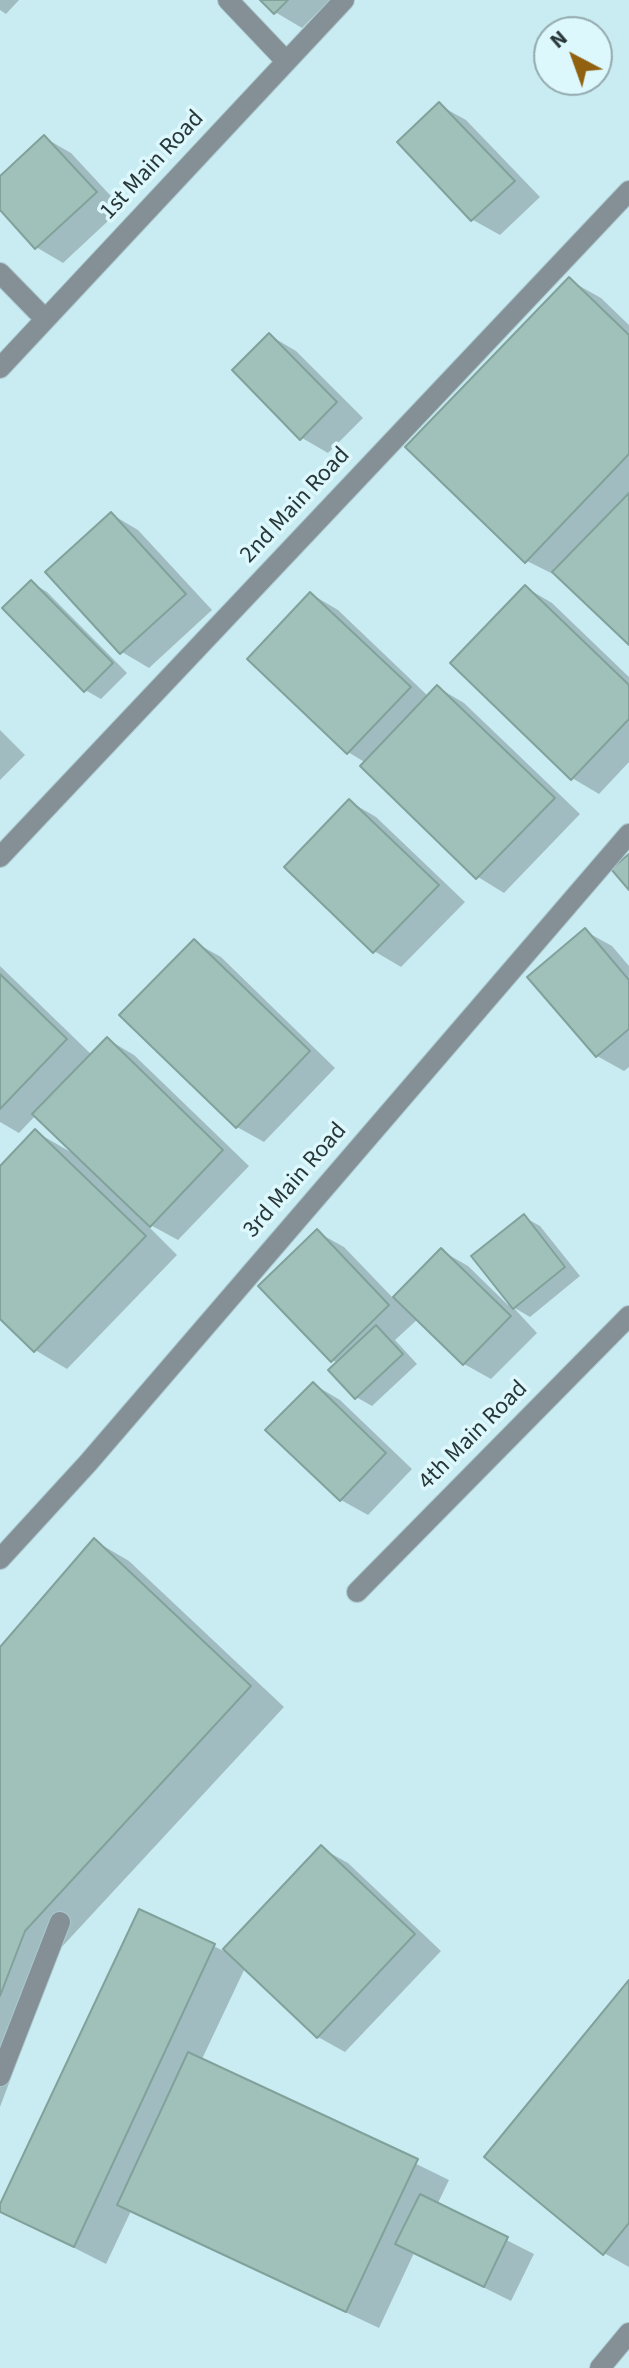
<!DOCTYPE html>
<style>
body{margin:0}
#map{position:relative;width:629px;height:2368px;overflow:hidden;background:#c9ecf2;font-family:"Source Sans 3",sans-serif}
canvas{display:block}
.north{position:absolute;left:533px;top:16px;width:80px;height:80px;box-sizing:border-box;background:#dcf8fd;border:2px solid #94aaae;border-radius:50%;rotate:319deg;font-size:22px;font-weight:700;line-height:32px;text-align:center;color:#283638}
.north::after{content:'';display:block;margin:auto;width:28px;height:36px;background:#926110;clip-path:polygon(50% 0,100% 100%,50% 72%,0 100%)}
</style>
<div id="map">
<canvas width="629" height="2368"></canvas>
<div class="north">N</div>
</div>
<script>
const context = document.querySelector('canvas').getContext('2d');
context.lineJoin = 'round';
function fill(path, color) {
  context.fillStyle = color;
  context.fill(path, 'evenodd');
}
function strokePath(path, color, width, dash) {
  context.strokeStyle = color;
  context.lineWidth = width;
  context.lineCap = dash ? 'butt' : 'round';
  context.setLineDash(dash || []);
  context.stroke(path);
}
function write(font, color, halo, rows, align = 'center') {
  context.font = font + ' "Source Sans 3",sans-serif';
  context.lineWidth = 7;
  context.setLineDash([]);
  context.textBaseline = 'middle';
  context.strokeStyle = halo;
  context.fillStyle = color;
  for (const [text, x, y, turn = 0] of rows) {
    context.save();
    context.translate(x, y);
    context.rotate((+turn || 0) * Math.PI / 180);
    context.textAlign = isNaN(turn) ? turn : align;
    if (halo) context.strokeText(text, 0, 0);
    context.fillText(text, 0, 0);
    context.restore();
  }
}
fill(new Path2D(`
 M0,0H19L6,14L0,10Z
 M263,0H330L302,28L275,12Z
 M439,105L466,120L540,197L500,235L473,220L399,142Z
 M45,138L71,153L122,208L63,263L36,247L0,207V178Z
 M569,280L601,298L629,325V643L561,578L527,561Z
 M269,335L296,351L363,418L328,453L302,438Z
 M111,514L138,530L212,610L149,668L122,652Z
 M31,582L47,592L127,673L101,699L85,690Z
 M525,587L552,603L629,677V762L599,794L572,778Z
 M311,594L338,610L428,696L437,687L464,703L580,814L504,893L478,877L366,763L348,752Z
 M0,730L25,755L0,780Z
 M349,801L376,817L465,902L401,967L374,951Z
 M585,931L612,946L629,966V1067L624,1071L597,1056Z
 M194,942L221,957L335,1068L264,1142L237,1127L122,1015Z
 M0,966L92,1055L107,1039L134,1055L249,1166L178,1240L143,1221L177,1255L67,1369L35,1350L0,1316V1169L36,1132L74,1154L36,1115L19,1133L0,1122Z
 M524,1217L540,1226L580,1276L530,1317L513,1307L537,1333L491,1379L464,1364L418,1319L395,1340L417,1364L372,1406L356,1397L338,1363L332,1360L317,1232L344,1247L394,1299L442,1251L468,1266L508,1305Z
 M313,1384L340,1400L412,1469L368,1515L341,1500L268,1430Z
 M95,1541L129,1561L284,1707L59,1950L0,2107V1650Z
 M321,1848L348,1863L441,1951L345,2052L318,2037L245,1968L202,2059L449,2180L437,2205L534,2254L511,2301L414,2253L379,2328L131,2211L106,2264L0,2210L140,1912L224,1951Z
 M629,1983V2267L604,2253Z`), '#0003');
const building = new Path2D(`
 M260,0H288L274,14Z
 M439,102L515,181L471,221L397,142Z
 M44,135L97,192L35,249L0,210V176Z
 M569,277L629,335V454L525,563L405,447Z
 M269,333L337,402L300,440L232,370Z
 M629,493V645L552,572Z
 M111,512L186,594L120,654L45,572Z
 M31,580L113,663L84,692L2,608Z
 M525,585L629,685V719L571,780L450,663Z
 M310,592L411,687L347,754L247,659Z
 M437,685L555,798L476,879L360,766Z
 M349,799L439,885L373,953L284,867Z
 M629,854V890L611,869Z
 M585,928L629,980V1029L596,1057L527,977Z
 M194,939L310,1051L236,1128L119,1015Z
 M0,974L67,1039L0,1109Z
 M107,1037L223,1150L150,1227L32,1114Z
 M35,1129L146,1236L34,1352L0,1319V1166Z
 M524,1214L565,1267L513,1309L471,1256Z
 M317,1229L389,1305L331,1362L258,1286Z
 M441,1248L511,1316L463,1365L393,1297Z
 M376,1325L403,1354L355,1399L328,1370Z
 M313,1382L386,1453L340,1501L265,1430Z
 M94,1538L251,1686L25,1931L0,1996V1647Z
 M321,1845L415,1934L317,2038L223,1949Z
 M139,1909L215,1944L74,2247L0,2212V2204Z
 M629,1980V2223L603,2255L484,2157Z
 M188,2052L418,2159L346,2312L117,2205Z
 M420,2194L508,2237L484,2287L395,2244Z`);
fill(building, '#9fc1ba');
strokePath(building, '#81a29b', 2);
const minor = new Path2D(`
 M228,0L286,61
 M0,273L45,319
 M0,368L344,0
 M0,857L629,191
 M0,1559L88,1463L629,834
 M357,1592L629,1316
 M0,2076L60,1922
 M600,2368L629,2333`);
strokePath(minor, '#a9c8cd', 22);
strokePath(minor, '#848f96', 20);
write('24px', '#283638', '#dcf8fd', [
 ["1st Main Road",153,166,-47],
 ["2nd Main Road",296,506,-47],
 ["3rd Main Road",296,1181,-49],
 ["4th Main Road",474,1436,-45]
]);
</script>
